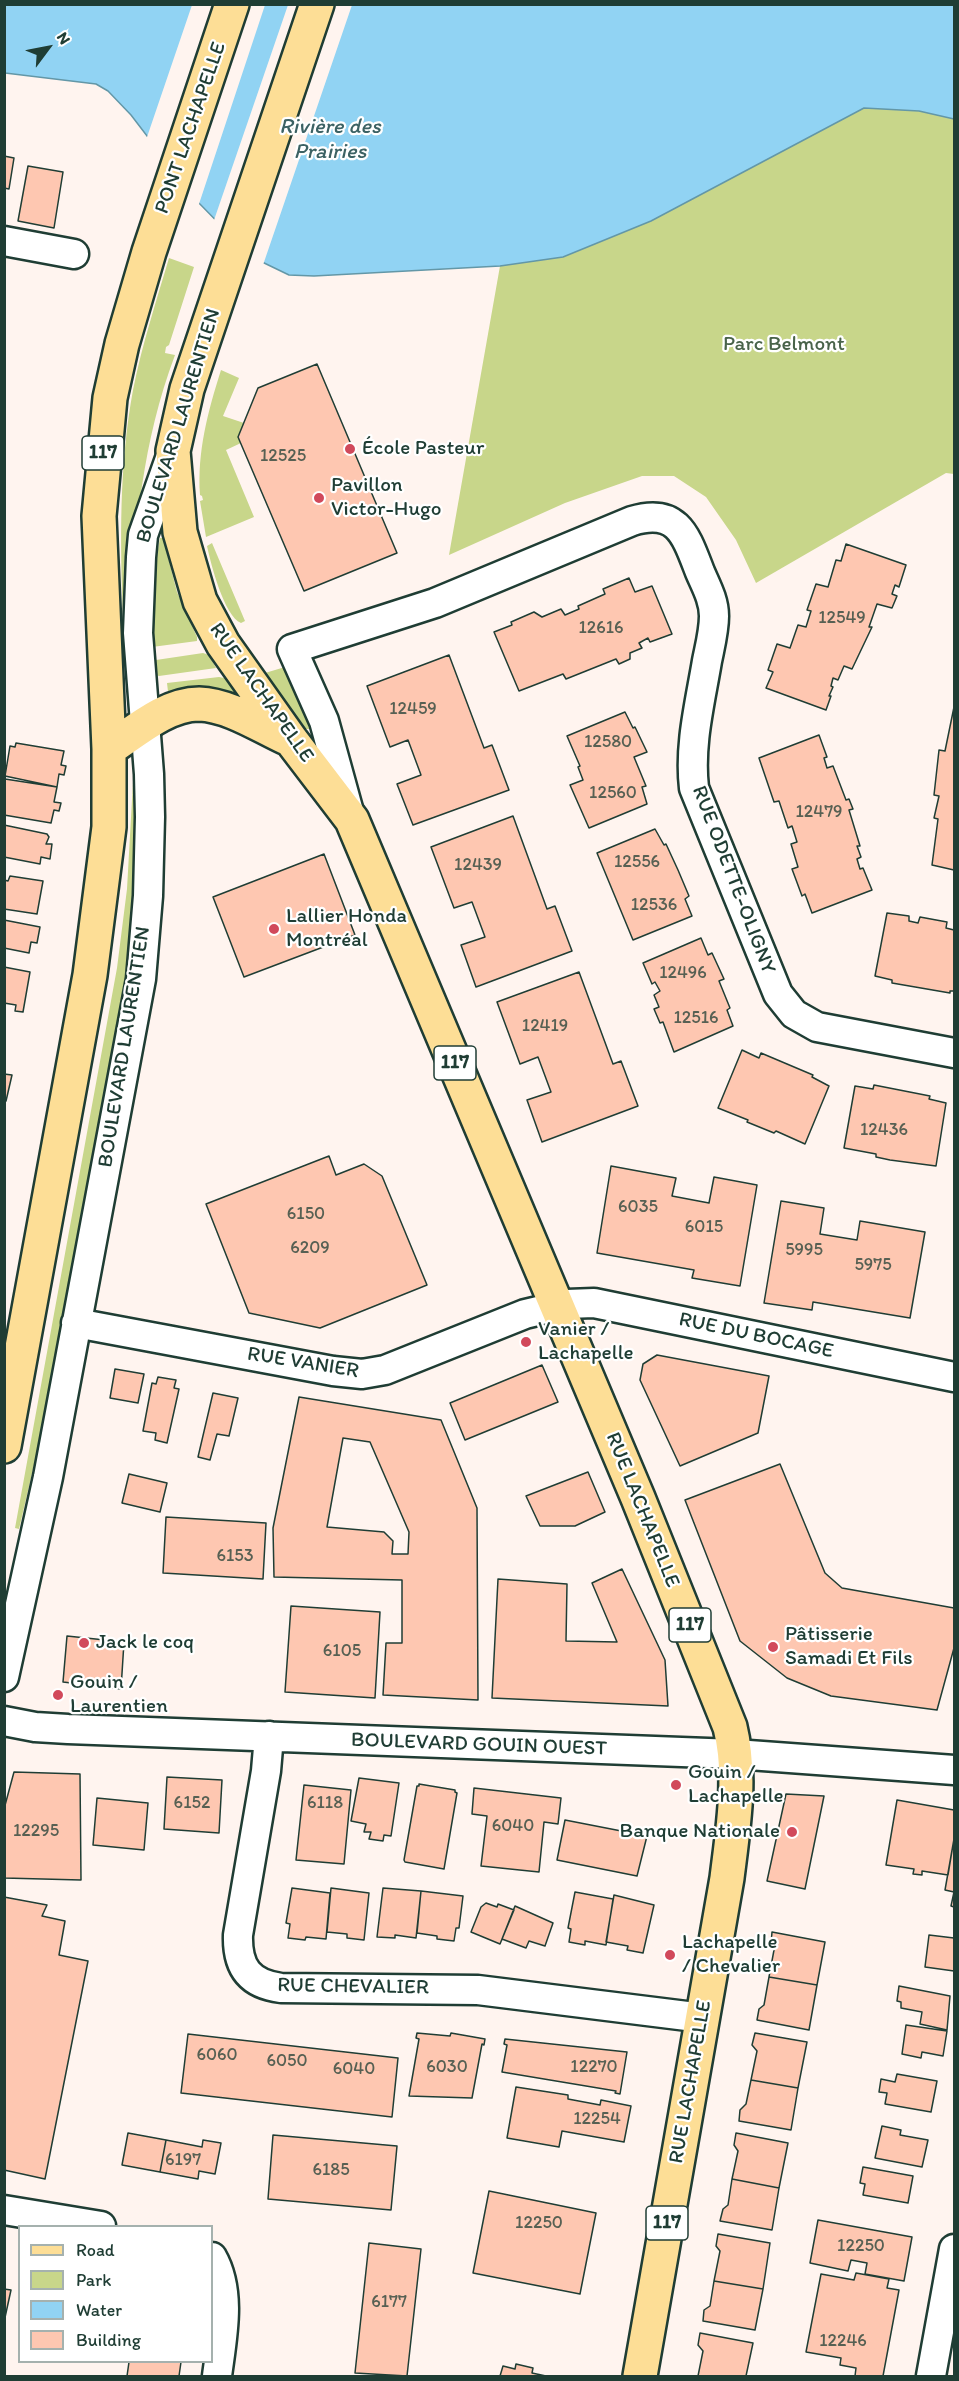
<!DOCTYPE html>
<meta charset="utf-8">
<style>
body{margin:0}
#map{position:relative;width:959px;height:2381px;overflow:hidden;background:#fff4ef;font-family:Itim,sans-serif}
canvas{display:block}
.frame{position:absolute;inset:0;border:6px solid #1f3d34;pointer-events:none}
.legend{position:absolute;left:18px;top:2225px;width:195px;height:138px;box-sizing:border-box;background:#fff;border:2px solid #a5b1ae;margin:0;padding:8px 10px;list-style:none;font-size:18px;color:#1f3d34}
.legend li{display:flex;align-items:center;gap:12px;height:30px}
.legend b{width:30px;border:2px solid #a5b1ae}
.north{position:absolute;left:18px;top:18px;width:60px;height:60px;-webkit-text-stroke:4px #fff;paint-order:stroke;rotate:58deg;font-size:16px;font-weight:700;line-height:24px;text-align:center;color:#1f3d34}
.north::after{content:'';display:block;margin:auto;width:21px;height:27px;background:#1f3d34;clip-path:polygon(50% 0,100% 100%,50% 72%,0 100%)}
</style>
<div id="map">
<canvas width="959" height="2381"></canvas>
<div class="frame"></div>
<ul class="legend">
<li><b style="height:8px;background:#fdde96"></b>Road</li>
<li><b style="height:16px;background:#c8d68a"></b>Park</li>
<li><b style="height:16px;background:#91d3f3"></b>Water</li>
<li><b style="height:16px;background:#fec7b1"></b>Building</li>
</ul>
<div class="north">N</div>
</div>
<script>
const context = document.querySelector('canvas').getContext('2d');
context.lineJoin = 'round';
function fill(path, color) {
  context.fillStyle = color;
  context.fill(path, 'evenodd');
}
function strokePath(path, color, width, dash) {
  context.strokeStyle = color;
  context.lineWidth = width;
  context.lineCap = dash ? 'butt' : 'round';
  context.setLineDash(dash || []);
  context.stroke(path);
}
function write(font, color, halo, rows, align = 'center') {
  context.font = font + ' Itim,sans-serif';
  context.lineWidth = 4.5;
  context.setLineDash([]);
  context.textBaseline = 'middle';
  context.strokeStyle = halo;
  context.fillStyle = color;
  for (const [text, x, y, turn = 0] of rows) {
    context.save();
    context.translate(x, y);
    context.rotate((+turn || 0) * Math.PI / 180);
    context.textAlign = isNaN(turn) ? turn : align;
    if (halo) context.strokeText(text, 0, 0);
    context.fillText(text, 0, 0);
    context.restore();
  }
}
fill(new Path2D(`
 M864,108L919,111L954,119V474L946,473L756,583L736,540L706,497L674,476H642L565,503L449,555L500,266L563,257L651,221Z
 M169,258L194,267L169,345L166,347L165,353L175,355C142,443 136,525 129,617L123,618C120,542 119,466 133,390C142,345 156,302 169,258Z
 M221,370L239,378L223,416L244,423L241,443L226,450L254,517L206,537L200,501L203,500L202,496L200,495C197,452 208,411 221,370Z
 M160,538H163L177,592L197,637V641L152,647L153,578Z
 M212,543L245,621L241,623C224,616 211,564 207,546Z
 M203,653L209,655L216,668L159,676L153,674L154,661L156,660Z
 M285,667L311,727L310,729H306L265,673Z
 M219,677L224,678L240,699L169,700L167,683Z
 M135,773L138,834L127,973L38,1448L19,1529L15,1528L117,968L127,889L133,782Z`), '#c8d68a');
const water = new Path2D(`
 M5,5H954V119L919,111L864,108L651,221L563,257L500,266L314,276L289,275L260,261L240,245L196,200L131,115L108,91L96,84L5,73Z`);
fill(water, '#91d3f3');
strokePath(water, '#6397a7', 1.5);
fill(new Path2D(`
 M192,5H265L198,207L146,140Z
 M288,5H352L263,265L239,247L213,223Z`), '#fff4ef');
const building = new Path2D(`
 M4,156L14,158L9,189L4,188Z
 M28,166L63,172L54,228L18,221Z
 M317,364L397,553L304,591L238,437L258,388Z
 M846,544L906,565L899,587L895,585L892,594L897,596L892,608L877,604L869,627H872L852,669L844,666L838,680L833,678L831,686L833,687L829,696H831L826,710L766,688L773,672L768,670L777,644L790,648L798,625L806,627L811,611L807,610L816,584L828,587L836,560L841,561Z
 M629,578L635,592L652,586L672,634L650,642L648,638L639,643L642,648L630,653V659L619,664L616,659L566,679L563,674L519,691L494,632L512,625L511,622L534,612L542,617L561,609L565,615L579,609L578,606L605,594L603,589Z
 M449,655L484,748L492,745L509,790L413,825L397,784L421,775L408,740L390,747L367,686Z
 M954,707V870L932,865L938,819L934,818L939,796L934,795L939,750L945,751Z
 M625,712L633,728L635,727L647,752L634,757L646,786L642,787L647,804L589,828L570,785L583,780L578,767L580,766L567,736Z
 M819,735L827,757L824,758L827,768L833,766L846,800L849,799L853,809L849,810L860,846H857L861,857L857,859L860,869L863,868L872,890L812,913L805,894L802,896L792,869L798,867L791,844L797,842L792,826L788,828L779,801L774,802L759,758Z
 M16,743L64,751L61,765L66,766L64,775L59,774L57,787L5,776L10,746L15,747Z
 M5,779L57,787L54,802L61,803L59,811L54,810L51,823L4,815Z
 M513,816L547,909L555,906L572,951L476,987L461,945L485,937L472,902L454,908L431,847Z
 M4,825L47,834L49,837L46,844H52L50,859L41,857L40,864L4,857Z
 M655,829L664,845L666,844L678,870L689,896L685,899L692,916L633,940L597,853Z
 M324,854L355,935L244,977L213,897Z
 M10,876L43,881L37,914L4,909V880L8,881Z
 M887,913L909,916V921L918,923L920,917L947,922L946,928L954,930V991H950V993L892,983V980L875,976Z
 M4,920L40,927L37,943L31,942L29,953L4,948Z
 M701,938L708,955L712,953L724,979L719,981L730,1008L727,1010L733,1026L674,1052L663,1022L660,1023L654,1009L659,1007L654,995L660,991L655,982L652,984L643,963Z
 M4,967L30,972L23,1012L15,1011L16,1005L4,1003Z
 M579,972L613,1064L621,1061L638,1106L542,1142L527,1100L551,1092L538,1057L520,1064L497,1002Z
 M742,1050L759,1058L761,1053L813,1075L812,1077L829,1086L805,1144L776,1131L774,1133L747,1122L748,1120L718,1108Z
 M4,1074L12,1075L6,1101L4,1100Z
 M874,1085L930,1096L929,1099L946,1103L936,1166L890,1160L876,1157V1154L844,1148L855,1086L873,1089Z
 M329,1156L336,1175L364,1164L382,1176L427,1285L320,1328L249,1313L206,1204Z
 M611,1166L676,1178L672,1196L709,1203L714,1177L757,1185L740,1286L692,1278L694,1270L597,1253Z
 M781,1201L824,1208L820,1234L857,1240L860,1221L925,1232L910,1318L813,1302L812,1310L764,1303Z
 M657,1355L769,1376L758,1433L680,1466L640,1380L643,1364Z
 M542,1365L558,1402L465,1440L450,1403Z
 M115,1369L144,1374L138,1403L110,1398Z
 M158,1377L176,1380L174,1388L179,1389L167,1443L155,1440L156,1433L143,1431L152,1383L156,1384Z
 M213,1393L238,1398L229,1436L217,1434L210,1460L198,1457Z
 M299,1397L441,1420L477,1508L478,1700L383,1695L386,1643H402V1580L274,1577L273,1528ZM343,1438L370,1442L409,1532L408,1554H392L393,1541L384,1532L327,1527Z
 M780,1464L825,1573L842,1588L954,1608V1648L937,1710L831,1696L787,1678L740,1641L685,1500Z
 M588,1472L605,1512L575,1526H540L526,1496Z
 M129,1474L167,1483L160,1512L122,1503Z
 M166,1517L266,1523L263,1579L163,1573Z
 M622,1569L665,1660L668,1706L492,1698L498,1579L567,1584L566,1641L617,1642L592,1583Z
 M291,1606L380,1612L375,1698L285,1692Z
 M67,1636L124,1642L121,1689L63,1682Z
 M14,1772L80,1774L81,1880L4,1878V1809Z
 M167,1777L222,1780L219,1833L164,1829Z
 M359,1778L399,1783L391,1836L384,1835L383,1841L369,1839L371,1832H364L366,1824L351,1821Z
 M419,1784L455,1790V1792L457,1793L444,1869L405,1862L404,1860L417,1786H419Z
 M304,1785L351,1790L344,1864L296,1860Z
 M474,1788L561,1798L558,1824L544,1822L539,1872L481,1866L487,1816L472,1814Z
 M786,1794L824,1796L805,1889L767,1881Z
 M97,1798L148,1803L144,1850L93,1845Z
 M897,1800L954,1810V1839L948,1875L922,1871V1875L913,1874L914,1869L886,1865Z
 M565,1820L647,1836L637,1876L557,1860Z
 M954,1839V1907L951,1906L954,1892L945,1890Z
 M292,1888L330,1893L326,1939L306,1937L305,1940L288,1938L290,1924L286,1923Z
 M331,1888L369,1893L364,1940L347,1938V1934L327,1932Z
 M383,1888L421,1891L416,1938L395,1935V1938L377,1937Z
 M421,1891L463,1896L459,1928H456L454,1941L437,1939V1936L417,1933Z
 M575,1892L613,1899L606,1945L585,1941V1945L569,1942L571,1929L568,1928Z
 M614,1895L654,1905L643,1953L627,1950L628,1946L606,1942Z
 M4,1897L47,1905L42,1916L65,1921L59,1955L88,1961L45,2179L4,2170Z
 M486,1903L497,1907L498,1904L514,1910L500,1944L471,1932L481,1907Z
 M515,1906L553,1923L545,1946L529,1941L526,1948L502,1939Z
 M772,1932L825,1942L817,1985L769,1977L774,1950L771,1944Z
 M929,1935L954,1938V1971L925,1967Z
 M769,1977L817,1985L809,2030L757,2020L759,2009L764,2005Z
 M899,1986L950,1996L947,2030L920,2024L922,2012L901,2008V2002L897,2001Z
 M906,2025L947,2031L943,2056L922,2052L921,2058L902,2054Z
 M417,2033L450,2036L451,2033L485,2039L484,2045L482,2044L472,2098L409,2096L419,2039L416,2038Z
 M755,2033L807,2042L798,2088L751,2080L757,2051L752,2045Z
 M188,2034L398,2058L392,2117L181,2093Z
 M505,2039L627,2052L620,2094L615,2093L616,2091L502,2072L507,2045L504,2044Z
 M897,2074L937,2081L931,2112L885,2104L887,2093L879,2092L881,2079L895,2082Z
 M751,2080L798,2088L791,2130L739,2121L740,2110L746,2104Z
 M516,2087L568,2095V2099L600,2105L601,2100L631,2106L624,2142L562,2131L559,2147L507,2138Z
 M882,2126L901,2130L900,2135L928,2140L922,2167L875,2158Z
 M128,2133L166,2140L160,2172L122,2165Z
 M736,2133L788,2143L779,2188L732,2179L738,2151L734,2145Z
 M273,2135L397,2146L391,2210L268,2199Z
 M166,2140L202,2147L203,2140L221,2143L215,2174L199,2171L198,2179L160,2172Z
 M863,2167L913,2176L908,2203L863,2195L865,2184L860,2183Z
 M732,2179L779,2188L772,2230L720,2221L723,2209L728,2205Z
 M489,2191L596,2213L580,2294L473,2273Z
 M818,2220L912,2237L904,2281L865,2274L867,2263L851,2260L848,2271L810,2263Z
 M718,2234L770,2243L763,2289L714,2281L720,2251L716,2246Z
 M369,2243L421,2249L407,2376L355,2373Z
 M856,2273L889,2279L887,2288L899,2290L883,2376H855L856,2368L840,2365L841,2358L806,2352L821,2274L854,2280Z
 M714,2281L763,2289L755,2330L703,2321L704,2310L710,2306Z
 M4,2289L11,2290L4,2322Z
 M700,2333L753,2343L746,2376H698L703,2351L698,2345Z
 M129,2362H181L179,2376H127Z
 M516,2364L533,2368L532,2373L546,2376H500L503,2366L515,2369Z`);
fill(building, '#fec7b1');
strokePath(building, '#1f3d34', 1.5);
const minor = new Path2D(`
 M4,241L74,254
 M349,812L324,721L292,649L435,603L632,521C678,507 686,536 700,572C706,586 714,600 714,616C714,631 710,646 707,661C700,703 689,745 694,788L778,994L794,1014L817,1027L954,1053
 M76,1323L333,1371L362,1374L385,1370L525,1314L567,1304L594,1303L954,1377
 M4,1677L48,1477L141,979L148,896L150,817L149,774L138,633L141,557L143,535L172,453
 M4,1721L35,1727L68,1729L735,1754L954,1770
 M269,1736L266,1771L238,1935C237,1967 249,1984 281,1988L478,1990L703,2018
 M4,2210L101,2226
 M212,2257C232,2292 222,2338 217,2376
 M931,2376L954,2249`);
const major = new Path2D(`
 M317,4L187,389L173,451L180,532L200,601L223,644L291,740L352,820L638,1498L730,1727C742,1776 733,1829 727,1878L640,2376
 M109,749C135,732 166,704 199,704C230,705 262,727 289,739
 M4,1446L90,975L109,827V749L99,516L110,398L122,344L149,252L232,4`);
strokePath(minor, '#1f3d34', 33);
strokePath(major, '#1f3d34', 38);
strokePath(minor, '#fff', 28);
strokePath(major, '#fdde96', 33);
for (const [x, y, r, color] of [
 [350,449,6,"#d1495b"],
 [319,498,6,"#d1495b"],
 [274,929,6,"#d1495b"],
 [526,1342,6,"#d1495b"],
 [84,1643,6,"#d1495b"],
 [773,1647,6,"#d1495b"],
 [58,1695,6,"#d1495b"],
 [676,1785,6,"#d1495b"],
 [792,1832,6,"#d1495b"],
 [670,1955,6,"#d1495b"]
]) {
  const dot = new Path2D();
  dot.arc(x, y, r, 0, 2 * Math.PI);
  context.fillStyle = color;
  context.fill(dot);
  strokePath(dot, '#fff', 2);
}
write('18px', '#576053', null, [
 ["12525",283,456],
 ["12549",842,618],
 ["12616",601,628],
 ["12459",413,709],
 ["12580",608,742],
 ["12560",613,793],
 ["12479",819,812],
 ["12556",637,862],
 ["12439",478,865],
 ["12536",654,905],
 ["12496",683,973],
 ["12516",696,1018],
 ["12419",545,1026],
 ["12436",884,1130],
 ["6035",638,1207],
 ["6150",306,1214],
 ["6015",704,1227],
 ["6209",310,1248],
 ["5995",804,1250],
 ["5975",873,1265],
 ["6153",235,1556],
 ["6105",342,1651],
 ["6152",192,1803],
 ["6118",325,1803],
 ["6040",513,1826],
 ["12295",36,1831],
 ["6060",217,2055],
 ["6050",287,2061],
 ["6030",447,2067],
 ["12270",594,2067],
 ["6040",354,2069],
 ["12254",597,2119],
 ["6197",183,2160],
 ["6185",331,2170],
 ["12250",539,2223],
 ["12250",861,2246],
 ["6177",389,2302],
 ["12246",843,2341]
]);
for (const [x, y, w] of [
 [103,453,42],
 [455,1063,42],
 [690,1625,42],
 [667,2223,42]
]) {
  const box = new Path2D();
  box.roundRect(x - w / 2, y - 17, w, 34, 4.5);
  context.fillStyle = '#fff';
  context.fill(box);
  strokePath(box, '#1f3d34', 1.5);
}
write('bold 20px', '#1f3d34', null, [
 ["117",103,453],
 ["117",455,1063],
 ["117",690,1625],
 ["117",667,2223]
]);
write('21px', '#1f3d34', '#fff', [
 ["PONT LACHAPELLE",191,128,-71],
 ["BOULEVARD LAURENTIEN",179,426,-73],
 ["RUE LACHAPELLE",261,693,55],
 ["RUE ODETTE-OLIGNY",733,880,69],
 ["BOULEVARD LAURENTIEN",125,1047,-81],
 ["RUE DU BOCAGE",756,1336,12],
 ["RUE VANIER",303,1363,9],
 ["RUE LACHAPELLE",642,1510,68],
 ["BOULEVARD GOUIN OUEST",479,1745,2],
 ["RUE CHEVALIER",353,1987,1],
 ["RUE LACHAPELLE",691,2082,-80]
]);
write('21px', '#49634a', '#fff', [
 ["Parc Belmont",784,345]
]);
write('21px', '#1f3d34', '#fff', [
 ["École Pasteur",362,449],
 ["Pavillon",331,486],
 ["Victor-Hugo",331,510],
 ["Lallier Honda",286,917],
 ["Montréal",286,941],
 ["Vanier /",538,1330],
 ["Lachapelle",538,1354],
 ["Pâtisserie",785,1635],
 ["Samadi Et Fils",785,1659],
 ["Jack le coq",96,1643],
 ["Gouin /",70,1683],
 ["Laurentien",70,1707],
 ["Gouin /",688,1773],
 ["Lachapelle",688,1797],
 ["Banque Nationale",780,1832,"right"],
 ["Lachapelle",682,1943],
 ["/ Chevalier",682,1967]
], 'left');
write('italic 22px', '#3c6264', '#fff', [
 ["Rivière des",330,127],
 ["Prairies",330,152]
]);
</script>
